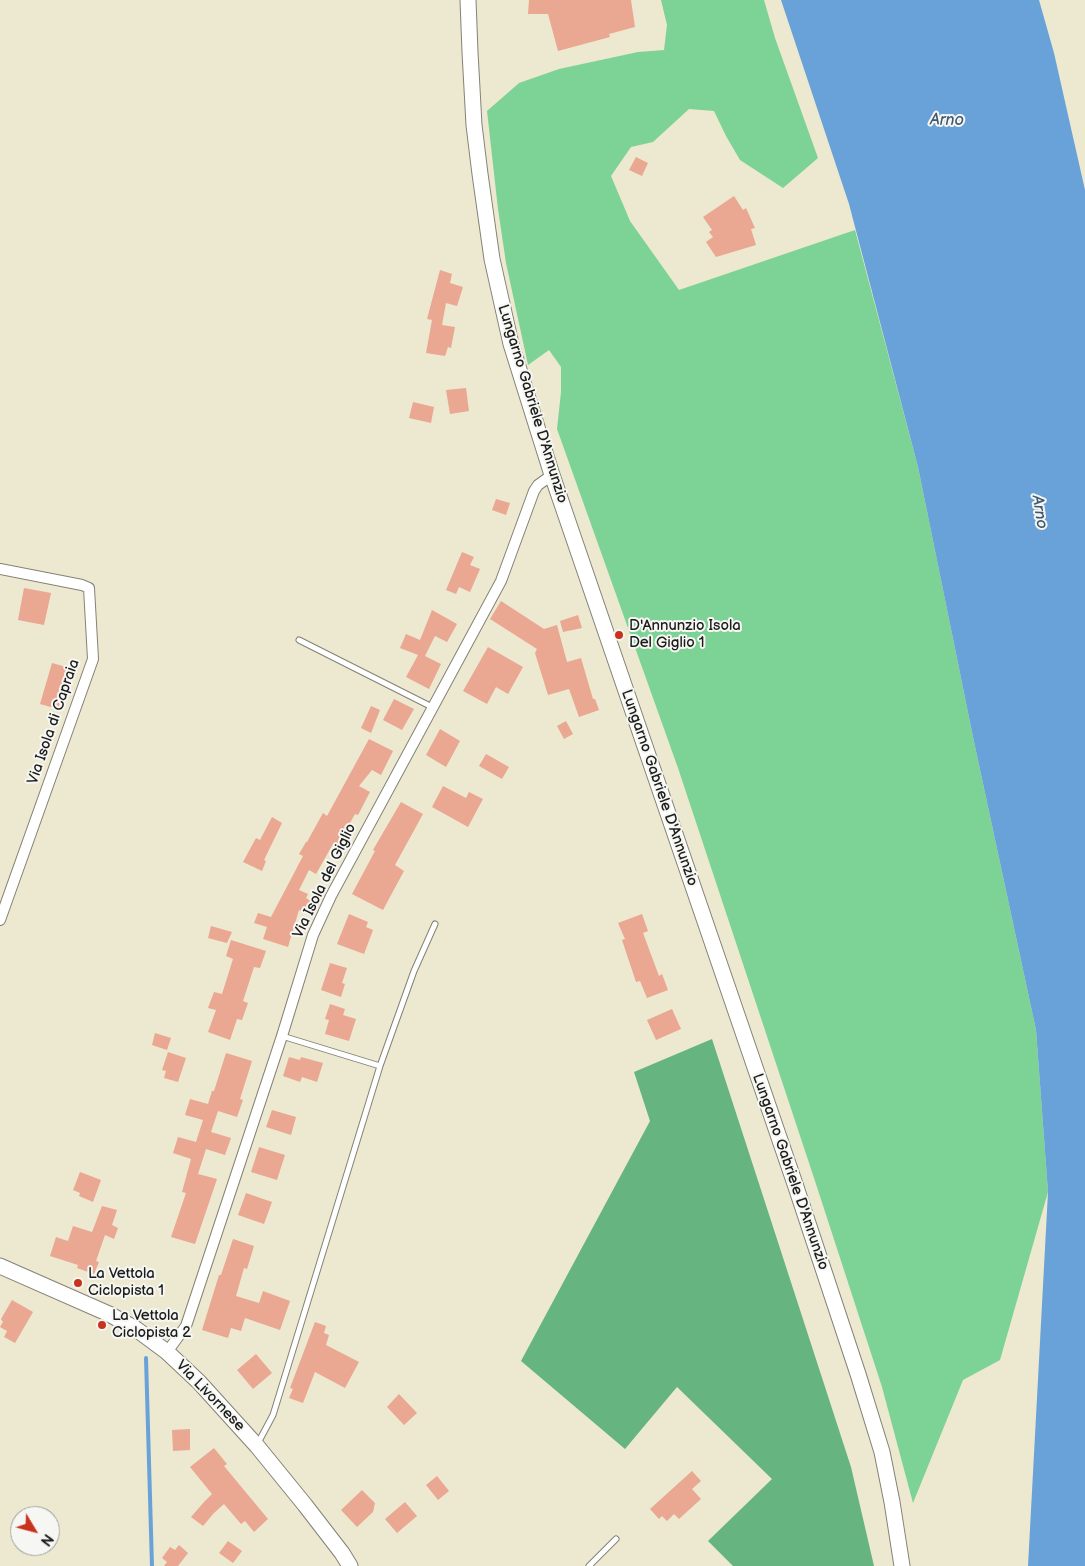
<!DOCTYPE html>
<style>
body{margin:0}
#map{position:relative;width:1085px;height:1566px;overflow:hidden;background:#ede8d0;font-family:"Balsamiq Sans",sans-serif}
canvas{display:block}
.north{position:absolute;left:10px;top:1506px;width:50px;height:50px;box-sizing:border-box;background:#f6f6f2;border:1px solid #9f9f9c;border-radius:50%;rotate:127deg;font-size:14px;font-weight:700;line-height:20px;text-align:center;color:#1c1c1c}
.north::after{content:'';display:block;margin:auto;width:18px;height:22px;background:#c8321e;clip-path:polygon(50% 0,100% 100%,50% 72%,0 100%)}
</style>
<div id="map">
<canvas width="1085" height="1566"></canvas>
<div class="north">N</div>
</div>
<script>
const context = document.querySelector('canvas').getContext('2d');
context.lineJoin = 'round';
function fill(path, color) {
  context.fillStyle = color;
  context.fill(path, 'evenodd');
}
function strokePath(path, color, width, dash) {
  context.strokeStyle = color;
  context.lineWidth = width;
  context.lineCap = dash ? 'butt' : 'round';
  context.setLineDash(dash || []);
  context.stroke(path);
}
function write(font, color, halo, rows, align = 'center') {
  context.font = font + ' "Balsamiq Sans",sans-serif';
  context.lineWidth = 4;
  context.setLineDash([]);
  context.textBaseline = 'middle';
  context.strokeStyle = halo;
  context.fillStyle = color;
  for (const [text, x, y, turn = 0] of rows) {
    context.save();
    context.translate(x, y);
    context.rotate((+turn || 0) * Math.PI / 180);
    context.textAlign = isNaN(turn) ? turn : align;
    if (halo) context.strokeText(text, 0, 0);
    context.fillText(text, 0, 0);
    context.restore();
  }
}
fill(new Path2D(`
 M661,0H764L775,38L818,158L783,188L740,160L726,136L714,111L689,109L653,142L631,147L611,176L630,221L679,290L855,230L918,467L973,737L1036,1030L1048,1192L1000,1360L963,1380L913,1503L882,1387L815,1181L678,768L557,429L561,392V367L549,350L528,365L506,263L498,209L487,111L519,83L559,69L638,52L664,50L667,25Z`), '#7dd296');
fill(new Path2D(`
 M712,1039L851,1467L874,1566H733L708,1541L772,1479L677,1387L625,1449L521,1361L650,1121L634,1072Z`), '#66b47f');
fill(new Path2D(`
 M781,0H1039L1054,53L1085,190V1566H1028L1048,1192L1036,1030L973,737L918,467L849,204Z`), '#69a2d8');
strokePath(new Path2D(`
 M146,1358L152,1566`), '#69a2d8', 4);
fill(new Path2D(`
 M529,0H631L635,27L609,34L610,37L558,51L548,14H528Z
 M636,157L648,163L642,176L629,170Z
 M734,196L743,210L746,208L755,228L751,229L756,245L716,257L706,242L713,237L709,232L712,230L703,217Z
 M440,270L452,274L450,283L463,287L457,306L446,303L442,325L455,327L451,348L448,347L445,356L426,353L432,320L427,319Z
 M466,388L469,411L450,414L446,390Z
 M413,402L434,407L431,423L409,418Z
 M496,499L510,503L506,515L492,510Z
 M462,552L474,557L470,565L480,569L470,592L459,587L456,594L446,590Z
 M24,588L51,593L44,625L18,620Z
 M501,601L544,629L557,625L567,662L581,658L593,699H595L599,710L579,717L569,689L548,695L535,653L537,649L490,619Z
 M432,610L457,624L447,642L435,636L425,656L441,664L429,689L406,677L418,655L400,648L406,634L420,640Z
 M578,615L582,628L563,632L560,621Z
 M488,647L523,667L508,694L496,687L487,704L463,691Z
 M52,663L70,668L58,709L40,704Z
 M394,699L414,709L402,730L383,720Z
 M371,706L380,710L371,733L361,728Z
 M566,721L573,734L564,739L557,726Z
 M440,729L460,741L446,767L426,755Z
 M369,739L393,751L381,775L372,770L359,786L370,792L358,815L355,814L337,846L333,844L316,874L309,870L299,890L308,894L306,898L311,901L305,913L299,910L288,947L263,939L267,927L254,923L258,913L271,917L303,856L299,854L306,842H307L323,813L327,816Z
 M486,754L509,767L502,779L479,766Z
 M443,786L466,798L469,792L483,799L468,827L432,807Z
 M401,802L423,814L395,865L404,871L383,910L352,894L375,851L373,850L384,831Z
 M272,817L282,823L264,860L266,861L262,871L243,862L256,838L260,840Z
 M349,914L368,922L366,927L373,930L364,954L337,944Z
 M642,914L648,931L643,933L659,976L662,974L668,990L647,998L640,981L636,982L622,940L625,939L618,923Z
 M211,926L232,932L227,943L208,938Z
 M231,940L266,951L260,968L254,967L243,1001L248,1003L242,1020L237,1019L230,1040L208,1032L216,1010L208,1008L214,992L222,994L233,959L226,956Z
 M330,963L347,968L342,983L345,984L341,997L321,990Z
 M330,1004L345,1009L343,1015L356,1019L349,1041L325,1034L329,1020L325,1019Z
 M672,1009L681,1029L656,1040L647,1020Z
 M155,1033L171,1038L167,1050L152,1045Z
 M168,1052L186,1058L178,1082L164,1078L166,1071L162,1070Z
 M226,1053L252,1061L240,1099L243,1100L237,1117L218,1111L211,1132L231,1138L225,1155L206,1149L198,1174L217,1179L195,1244L171,1237L186,1193L182,1192L191,1159L173,1153L178,1137L196,1142L203,1120L185,1115L190,1099L208,1104L212,1091H214Z
 M289,1057L300,1060L301,1057L323,1063L317,1082L302,1077L300,1082L283,1076Z
 M272,1110L296,1117L291,1135L266,1127Z
 M259,1147L285,1155L277,1180L251,1172Z
 M80,1172L101,1180L93,1202L79,1196L80,1193L73,1190Z
 M246,1193L272,1202L264,1224L238,1215Z
 M102,1206L117,1210L112,1225L118,1228L114,1239L105,1235L96,1261L99,1262L94,1274L77,1268L78,1265L50,1256L56,1237L68,1241L73,1226L92,1232Z
 M233,1239L254,1246L247,1269L244,1268L236,1296L259,1303L263,1291L290,1301L280,1330L245,1318L241,1331L231,1328L228,1338L202,1330L219,1275H221Z
 M12,1300L33,1312L15,1343L4,1337L7,1331L0,1327L3,1322L1,1319Z
 M315,1322L326,1326L324,1333L329,1335L326,1345L359,1362L345,1388L315,1372L303,1403L289,1398L293,1389L290,1388Z
 M256,1354L272,1373L253,1389L237,1370Z
 M399,1394L417,1413L404,1425L387,1407Z
 M190,1429V1450L173,1451L172,1430Z
 M214,1448L227,1464L224,1466L268,1519L254,1532L245,1521L241,1524L224,1504L214,1513L203,1526L191,1517L204,1502L212,1494L190,1467Z
 M692,1471L701,1481L692,1489L701,1499L679,1519L674,1514L667,1521L662,1516L659,1519L650,1509Z
 M437,1476L449,1491L438,1500L426,1485Z
 M362,1490L375,1503L373,1512L357,1527L341,1510Z
 M405,1502L417,1516L397,1533L385,1519Z
 M228,1541L242,1551L233,1563L219,1553Z
 M179,1545L188,1553L178,1566H164L167,1562L162,1558L170,1547L175,1550Z`), '#eaa791');
const lane = new Path2D(`
 M299,640L432,707
 M282,1036L380,1066
 M258,1443L273,1415L380,1066L414,971L435,924
 M589,1566L616,1539`);
const street = new Path2D(`
 M0,569L82,585L89,588L93,659L0,920
 M167,1352L186,1326L282,1036L313,935L331,896L501,581L534,491L538,485L552,475`);
const secondary = new Path2D(`
 M468,0L470,52L474,125L480,174L492,259L511,344L552,475L795,1184L858,1374L882,1452L892,1502L902,1566
 M0,1266L109,1314L136,1329L167,1352L199,1382L257,1446L305,1505L342,1553L350,1566`);
strokePath(lane, '#848276', 7);
strokePath(street, '#848276', 12);
strokePath(secondary, '#848276', 17);
strokePath(lane, '#fff', 5);
strokePath(street, '#fff', 10);
strokePath(secondary, '#fff', 15);
for (const [x, y, r, color] of [
 [619,635,5,"#c8321e"],
 [78,1283,5,"#c8321e"],
 [102,1325,5,"#c8321e"]
]) {
  const dot = new Path2D();
  dot.arc(x, y, r, 0, 2 * Math.PI);
  context.fillStyle = color;
  context.fill(dot);
  strokePath(dot, '#f6f6f2', 2);
}
write('15px', '#1c1c1c', '#f6f6f2', [
 ["Lungarno Gabriele D'Annunzio",532,404,73],
 ["Via Isola di Capraia",54,722,-71],
 ["Lungarno Gabriele D'Annunzio",659,788,71],
 ["Via Isola del Giglio",325,881,-64],
 ["Lungarno Gabriele D'Annunzio",790,1172,71],
 ["Via Livornese",210,1396,46]
]);
write('15px', '#1c1c1c', '#f6f6f2', [
 ["D'Annunzio Isola",629,626],
 ["Del Giglio 1",629,643],
 ["La Vettola",88,1274],
 ["Ciclopista 1",88,1291],
 ["La Vettola",112,1316],
 ["Ciclopista 2",112,1333]
], 'left');
write('italic 16px', '#3f5871', '#f6f6f2', [
 ["Arno",947,121],
 ["Arno",1039,512,81]
]);
</script>
